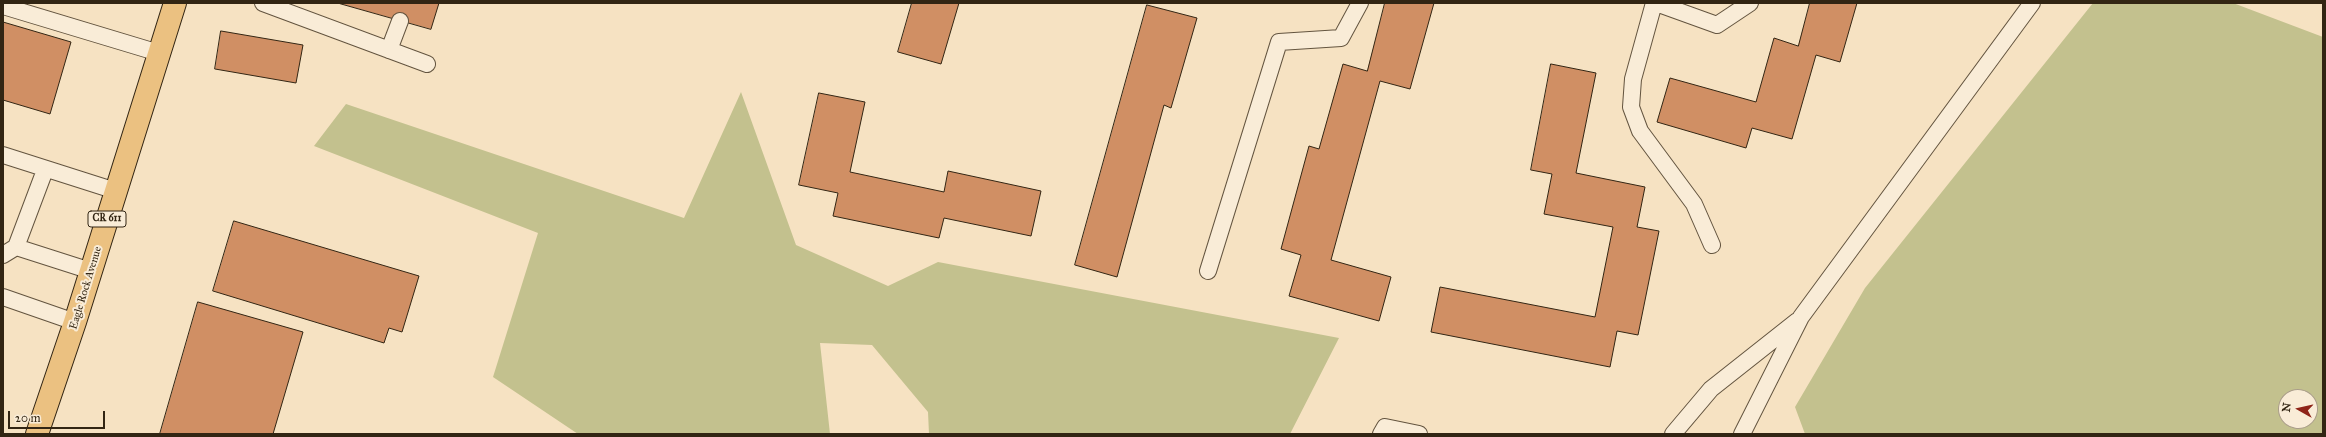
<!DOCTYPE html>
<style>
body{margin:0}
#map{position:relative;width:2326px;height:437px;overflow:hidden;background:#f6e2c2;font-family:"IM FELL Great Primer",serif}
canvas{display:block}
.frame{position:absolute;inset:0;border:4px solid #322513;pointer-events:none}
.north{position:absolute;left:2278px;top:389px;width:40px;height:40px;box-sizing:border-box;background:#f9ecd7;border:1px solid #a99c89;border-radius:50%;rotate:278deg;font-size:11px;font-weight:700;line-height:16px;text-align:center;color:#322513}
.north::after{content:'';display:block;margin:auto;width:14px;height:18px;background:#8f2418;clip-path:polygon(50% 0,100% 100%,50% 72%,0 100%)}
.scale{position:absolute;left:8px;top:411px;width:97px;height:18px;box-sizing:border-box;border:2px solid #322513;border-top:0;padding-left:5px;font-size:12px;line-height:14px;white-space:nowrap;color:#322513;-webkit-text-stroke:3px #f9ecd7;paint-order:stroke}
</style>
<div id="map">
<canvas width="2326" height="437"></canvas>
<div class="frame"></div>
<div class="north">N</div>
<div class="scale">20 m</div>
</div>
<script>
const context = document.querySelector('canvas').getContext('2d');
context.lineJoin = 'round';
function fill(path, color) {
  context.fillStyle = color;
  context.fill(path, 'evenodd');
}
function strokePath(path, color, width, dash) {
  context.strokeStyle = color;
  context.lineWidth = width;
  context.lineCap = dash ? 'butt' : 'round';
  context.setLineDash(dash || []);
  context.stroke(path);
}
function write(font, color, halo, rows, align = 'center') {
  context.font = font + ' "IM FELL Great Primer",serif';
  context.lineWidth = 4;
  context.setLineDash([]);
  context.textBaseline = 'middle';
  context.strokeStyle = halo;
  context.fillStyle = color;
  for (const [text, x, y, turn = 0] of rows) {
    context.save();
    context.translate(x, y);
    context.rotate((+turn || 0) * Math.PI / 180);
    context.textAlign = isNaN(turn) ? turn : align;
    if (halo) context.strokeText(text, 0, 0);
    context.fillText(text, 0, 0);
    context.restore();
  }
}
fill(new Path2D(`
 M2093,3H2233L2323,37V434H1805L1795,407L1865,288ZM2286,397H2310V421H2286Z
 M741,92L796,245L888,286L938,262L1339,338L1290,434H929L928,412L872,345L820,343L830,434H578L493,377L538,233L314,146L346,104L684,218Z`), '#c3c18e');
const building = new Path2D(`
 M338,3H439L431,29Z
 M912,3H959L941,64L898,52Z
 M1385,3H1434L1410,89L1380,81L1331,260L1391,277L1379,321L1289,296L1301,255L1281,249L1309,146L1319,149L1343,64L1367,71Z
 M1810,3H1857L1840,62L1816,55L1792,139L1752,128L1746,148L1657,122L1670,78L1756,102L1774,38L1798,46Z
 M1147,5L1197,18L1171,108L1164,105L1117,277L1075,265Z
 M3,22L71,42L50,114L3,100Z
 M221,31L303,45L296,83L215,69Z
 M1551,64L1596,73L1576,173L1645,187L1637,227L1659,231L1638,335L1617,331L1610,367L1431,332L1440,287L1595,317L1613,227L1544,214L1552,174L1531,170Z
 M819,93L865,102L850,172L944,192L948,171L1041,191L1031,236L944,218L939,238L833,216L838,193L799,185Z
 M234,221L419,276L402,332L389,328L384,343L213,291Z
 M198,302L303,332L273,434H160Z`);
fill(building, '#d08f64');
strokePath(building, '#322513', 1);
const lane = new Path2D(`
 M263,3L427,64
 M1654,3L1633,79L1631,107L1640,131L1694,204L1712,245
 M1656,3L1717,25L1750,3
 M3,6L159,53
 M389,50L400,21
 M3,155L116,191
 M45,170L16,247L91,271
 M3,255L16,247
 M1208,271L1279,42L1341,38L1360,3
 M3,297L75,322
 M1381,434L1385,427L1419,434
 M1673,434L1711,389L1797,321
 M1742,434L1801,317L2032,3`);
const primary = new Path2D(`
 M37,434L75,322L175,3`);
strokePath(lane, '#63543f', 18);
strokePath(primary, '#322513', 24);
strokePath(lane, '#f9ecd7', 16);
strokePath(primary, '#ebc181', 22);
for (const [x, y, w] of [
 [107,219,38]
]) {
  const box = new Path2D();
  box.roundRect(x - w / 2, y - 8, w, 16, 3);
  context.fillStyle = '#f9ecd7';
  context.fill(box);
  strokePath(box, '#322513', 1);
}
write('bold 10px', '#322513', null, [
 ["CR 611",107,219]
]);
write('11px', '#322513', '#f9ecd7', [
 ["Eagle Rock Avenue",86,288,-73]
]);
</script>
